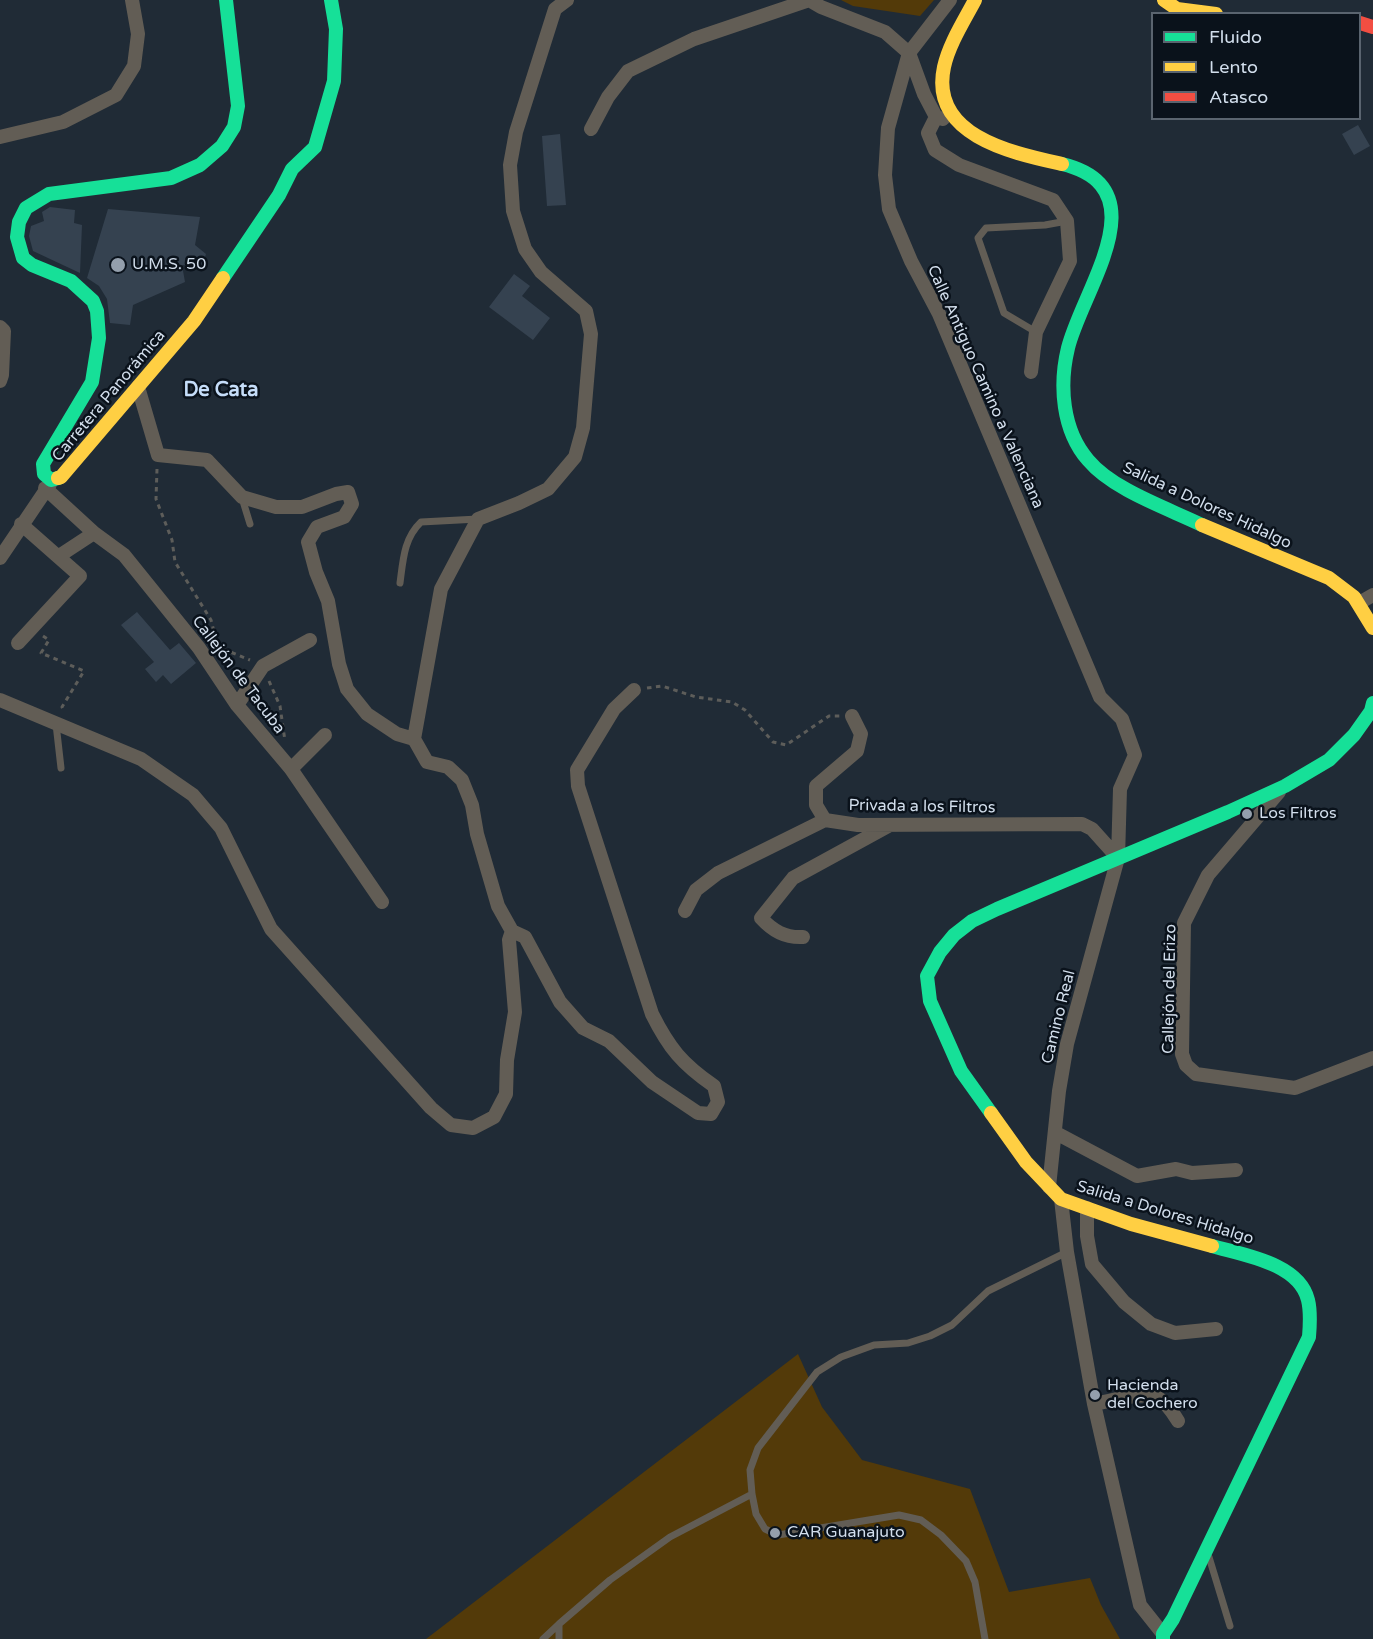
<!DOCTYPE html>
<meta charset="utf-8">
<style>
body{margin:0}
#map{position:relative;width:1373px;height:1639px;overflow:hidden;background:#202b36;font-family:"Varela Round",sans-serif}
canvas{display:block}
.legend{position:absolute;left:1151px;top:12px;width:210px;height:108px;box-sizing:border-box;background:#0a121b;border:2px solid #5a646f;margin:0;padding:8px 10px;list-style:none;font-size:18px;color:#d2deec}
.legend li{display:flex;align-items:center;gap:12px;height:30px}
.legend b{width:30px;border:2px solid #5a646f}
</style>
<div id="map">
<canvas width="1373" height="1639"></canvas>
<ul class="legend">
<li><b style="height:8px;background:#16e098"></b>Fluido</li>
<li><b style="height:8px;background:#ffcf43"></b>Lento</li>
<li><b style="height:8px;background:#f24e42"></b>Atasco</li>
</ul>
</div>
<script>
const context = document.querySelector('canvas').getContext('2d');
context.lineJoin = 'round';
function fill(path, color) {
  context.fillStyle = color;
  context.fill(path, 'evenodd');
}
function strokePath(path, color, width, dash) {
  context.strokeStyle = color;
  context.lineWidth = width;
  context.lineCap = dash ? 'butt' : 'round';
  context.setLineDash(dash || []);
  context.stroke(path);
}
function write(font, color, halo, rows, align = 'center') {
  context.font = font + ' "Varela Round",sans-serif';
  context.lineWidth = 5;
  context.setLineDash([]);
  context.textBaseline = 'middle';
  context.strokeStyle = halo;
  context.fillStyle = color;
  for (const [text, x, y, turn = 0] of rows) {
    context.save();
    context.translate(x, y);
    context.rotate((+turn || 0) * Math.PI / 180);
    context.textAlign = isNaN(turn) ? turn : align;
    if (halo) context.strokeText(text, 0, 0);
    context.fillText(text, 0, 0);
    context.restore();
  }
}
fill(new Path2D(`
 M841,0H934L920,16L853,6Z
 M798,1354L822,1407L862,1460L970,1489L1009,1592L1090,1578L1101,1605L1120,1639H426Z`), '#533a09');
fill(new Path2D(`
 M1358,125L1370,146L1354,155L1342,134Z
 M560,134L566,205L547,206L542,136Z
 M50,207L75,210L74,223L82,225L80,273L33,251L29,236L31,226L44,221L42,212Z
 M108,209L200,217L195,245L206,254L202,266L182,265L185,282L133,305L130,325L110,323L107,299L99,286L87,278Z
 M514,274L530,286L522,296L550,318L533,340L489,307Z
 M137,612L170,650L179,643L196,663L171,684L163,675L156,682L145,669L154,662L121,625Z`), '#354250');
strokePath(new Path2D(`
 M157,469L156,499L172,540L175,562L211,620L218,647L250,660
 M43,636L49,640L41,653L84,671L62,707L64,712
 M269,681L280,706L285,741
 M647,688L662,686L696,697L732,702L745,710L773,742L786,745L829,716H841`), '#5d5d5a', 3, [4.5, 4.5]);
strokePath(new Path2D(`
 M1036,332L1004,313L978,238L986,228L1045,225L1067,221
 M242,498L250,524
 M400,583C403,560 404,538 421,522L478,519
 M56,724L61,768
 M1209,1557L1230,1626
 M543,1639L559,1624
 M559,1639V1624L610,1580L670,1537L752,1494
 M985,1639L975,1582L966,1561L941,1535L921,1520L899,1515L778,1535L765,1529L756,1514L752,1494L750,1470L758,1448L817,1372L841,1357L874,1345L908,1343L930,1336L952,1325L988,1291L1067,1252`), '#625d55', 7);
strokePath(new Path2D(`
 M567,0L555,9L516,132L510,165L513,211L525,249L541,272L586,311L591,334L583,428L575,457L548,489L519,503L478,519L441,589L414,739L427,762L448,767L462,780L472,805L477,834L498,906L512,931L525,937L560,1002L583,1028L609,1041L652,1082L698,1113L711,1114L718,1102L714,1086C682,1064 669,1048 652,1014L578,786L577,770L614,709L634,690
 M809,0L821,7L885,32L909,53L924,94L936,117L943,119
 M950,0L909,53L888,128L885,175L889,209L911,261L939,314L1100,697L1122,719L1135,755L1120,789L1118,858L1067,1044L1059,1091L1049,1187
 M936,117L928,133L935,150L959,165L1053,200L1067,221L1070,261L1036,332L1031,372
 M591,129L608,97L628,71L694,39L809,0
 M0,137L63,122L116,95L134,66L138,34L132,0
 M0,327L4,331L2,375L0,381
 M138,387L158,455L207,460L242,497L276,507H302L336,494L348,492L352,504L344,517L317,527L308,542L316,572L328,601L339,664L347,689L367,714L397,734L414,739
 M45,488L94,533L124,555L199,648L237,705L291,769L382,902
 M59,556L94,533
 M0,558L50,484
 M1359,603L1373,595
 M18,643L80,576L21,524
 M0,700L141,759L193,795L221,828L271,929L431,1108L451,1125L473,1128L494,1117L506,1094L507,1060L515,1012L509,940L512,931
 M237,705L263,666L310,640
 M852,716L861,734L857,751L816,786V805L825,820L858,825L1082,824L1092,829L1118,858
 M291,769L325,735
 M1279,792L1208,875L1184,923L1182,1054L1186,1065L1196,1074L1295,1088L1373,1058
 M685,911L696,890L718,873L825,820
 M803,937C785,938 773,931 761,918L793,878L888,826
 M1056,1133L1137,1176L1176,1169L1192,1173L1236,1170
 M1061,1199L1067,1252L1094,1404L1140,1605L1163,1634
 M1087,1208V1236L1092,1264L1124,1302L1151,1324L1175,1333L1216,1329
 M1094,1404C1112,1401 1138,1392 1156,1397C1166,1401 1173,1413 1178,1421`), '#625d55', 14);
strokePath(new Path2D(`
 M1062,164C1162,188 1082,290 1068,348C1059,385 1062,430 1088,460C1113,490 1167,508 1202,525
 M223,278L279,195L292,169L315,147L334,81L336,29L331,0
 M58,478L51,480L44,474L43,464L92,382L99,338L97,311L93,301L71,281L32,265L23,258L17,237L19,222L26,208L49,194L171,178L200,165L222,146L234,127L238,106L226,0
 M991,1113L961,1071L930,1001L927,976L940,952L954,935L972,921L997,909L1228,812L1285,786L1329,760L1354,735L1371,711L1373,703
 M1163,1639V1634L1173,1619L1309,1337C1310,1325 1311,1312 1308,1300C1299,1263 1243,1255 1212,1246`), '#16e098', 14);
strokePath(new Path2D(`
 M975,0C964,21 949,44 944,67C929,136 1013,153 1062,164
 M1164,0L1177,9L1216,14
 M58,478L61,477L194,321L223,278
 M1202,525L1329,578L1354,597L1373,628
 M991,1113L1026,1162L1061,1199L1131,1224L1212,1246`), '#ffcf43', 14);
strokePath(new Path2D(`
 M1360,23L1373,27`), '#f24e42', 14);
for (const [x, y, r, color] of [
 [118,265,8,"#949fac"],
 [1247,814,6,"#949fac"],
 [1095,1395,6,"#949fac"],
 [775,1533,6,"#949fac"]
]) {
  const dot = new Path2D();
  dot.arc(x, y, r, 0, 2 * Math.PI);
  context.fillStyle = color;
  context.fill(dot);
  strokePath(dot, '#0a121b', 2);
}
write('16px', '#d2deec', '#0a121b', [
 ["U.M.S. 50",132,265],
 ["Los Filtros",1259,814],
 ["Hacienda",1107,1386],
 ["del Cochero",1107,1404],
 ["CAR Guanajuto",787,1533]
], 'left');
write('16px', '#d2deec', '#0a121b', [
 ["Calle Antiguo Camino a Valenciana",985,387,66],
 ["Carretera Panorámica",109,396,-50],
 ["Salida a Dolores Hidalgo",1207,506,25],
 ["Callejón de Tacuba",238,675,53],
 ["Privada a los Filtros",922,807,1],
 ["Callejón del Erizo",1170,989,-89],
 ["Camino Real",1059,1017,-76],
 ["Salida a Dolores Hidalgo",1165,1213,17]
]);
write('bold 20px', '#c5ddf9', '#0a121b', [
 ["De Cata",221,391]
]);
</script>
